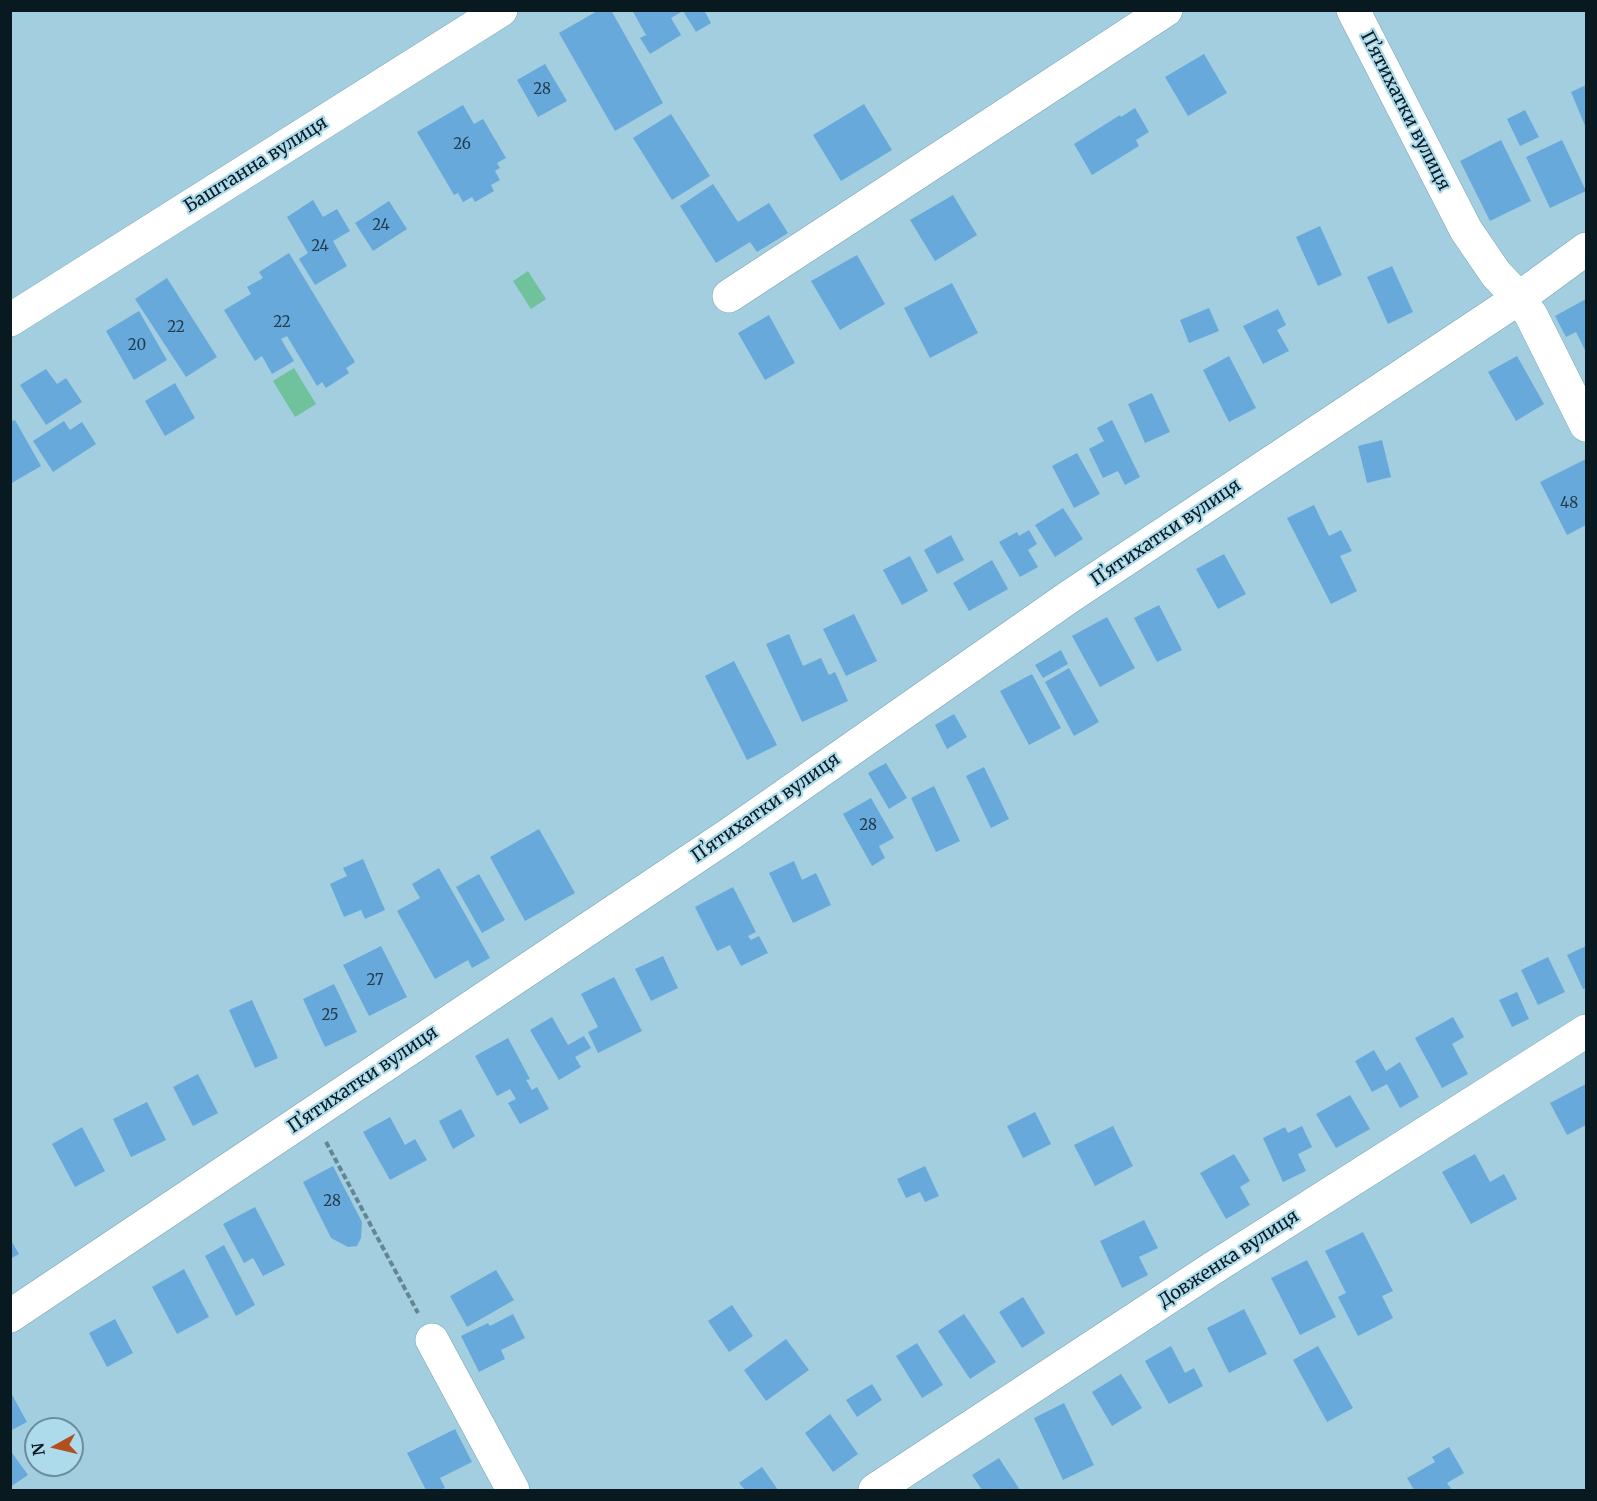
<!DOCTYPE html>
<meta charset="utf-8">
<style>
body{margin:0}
#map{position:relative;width:1597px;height:1501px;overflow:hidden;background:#a2cedf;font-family:Merriweather,serif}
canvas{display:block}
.frame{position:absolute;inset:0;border:12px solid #08191f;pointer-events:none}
.north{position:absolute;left:24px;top:1417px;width:60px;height:60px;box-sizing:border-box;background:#aedbec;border:2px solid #6c8d9a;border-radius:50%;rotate:262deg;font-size:16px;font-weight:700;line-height:24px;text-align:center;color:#08191f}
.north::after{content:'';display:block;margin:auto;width:21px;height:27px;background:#b34e1f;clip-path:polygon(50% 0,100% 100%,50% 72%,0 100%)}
</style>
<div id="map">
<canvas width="1597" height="1501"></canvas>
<div class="frame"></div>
<div class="north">N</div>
</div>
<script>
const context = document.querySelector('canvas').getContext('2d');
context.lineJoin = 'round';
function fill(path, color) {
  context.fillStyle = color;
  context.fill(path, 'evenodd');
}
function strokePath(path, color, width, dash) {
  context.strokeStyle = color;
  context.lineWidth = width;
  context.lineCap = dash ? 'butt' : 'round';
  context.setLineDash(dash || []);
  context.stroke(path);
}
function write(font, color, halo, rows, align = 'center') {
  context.font = font + ' Merriweather,serif';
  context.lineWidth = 4.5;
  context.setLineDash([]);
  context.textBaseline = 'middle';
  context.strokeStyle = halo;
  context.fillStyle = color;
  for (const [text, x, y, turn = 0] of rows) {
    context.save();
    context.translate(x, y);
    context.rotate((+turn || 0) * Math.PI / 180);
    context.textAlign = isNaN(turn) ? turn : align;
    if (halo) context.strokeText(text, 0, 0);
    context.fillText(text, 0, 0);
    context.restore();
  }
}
fill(new Path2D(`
 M528,271L546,299L531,309L513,281Z
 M294,368L316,404L295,417L273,381Z`), '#6fc29b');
fill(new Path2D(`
 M599,10H611L663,103L615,131L559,33Z
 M632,10H704L711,23L696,32L683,11L671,18L681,35L650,54L640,38L646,35Z
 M1204,54L1227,93L1188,116L1165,77Z
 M545,64L567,101L538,117L517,80Z
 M1586,85V128L1571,92Z
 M864,104L892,150L841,181L813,135Z
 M463,105L474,124L483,119L506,158L497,163L500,168L495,171L500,180L491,185L494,191L475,202L472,197L463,202L458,193L454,195L417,132Z
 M1135,108L1149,132L1136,140L1139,146L1092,175L1074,144L1120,115L1121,117Z
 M1525,110L1539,137L1520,146L1507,119Z
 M671,114L710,176L672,200L633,138Z
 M1501,140L1531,201L1490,221L1460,161Z
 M1562,140L1586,191L1550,208L1526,157Z
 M713,184L738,222L769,203L788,233L757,252L750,242L716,263L680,206Z
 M953,195L977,235L935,261L910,220Z
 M313,200L323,217L337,209L350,231L333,241L347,266L315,285L299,259L308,253L287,217Z
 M389,201L407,229L373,251L355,223Z
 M1320,226L1342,275L1318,286L1296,237Z
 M289,253L355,362L346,368L349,373L326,388L322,382L317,386L287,336L281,339L294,361L272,374L262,356L255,361L224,310L251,294L247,287L263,278L259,272Z
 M857,255L885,304L840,330L811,281Z
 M1392,266L1413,312L1388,324L1367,277Z
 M167,278L217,357L186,377L135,299Z
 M952,283L978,333L930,358L904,308Z
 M1586,299V352L1576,332L1566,337L1555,316Z
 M1209,308L1219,331L1189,343L1180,320Z
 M1278,309L1286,325L1277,330L1289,351L1263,364L1243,326Z
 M139,311L167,360L134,380L106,331Z
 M769,315L795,363L765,380L738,333Z
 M1229,356L1256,408L1229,422L1203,370Z
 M1517,356L1544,404L1516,421L1488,372Z
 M46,369L57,384L66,378L82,402L46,425L20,385Z
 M175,383L195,418L165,436L145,401Z
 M1152,393L1170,432L1145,443L1128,404Z
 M15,420L41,466L10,484V422Z
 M1112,420L1140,477L1125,485L1118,471L1103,478L1089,449L1104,441L1097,428Z
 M64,421L70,430L82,422L96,444L53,472L33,441Z
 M1382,440L1391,477L1367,483L1358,446Z
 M1077,453L1100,494L1074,508L1052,466Z
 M1586,459V525L1567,535L1540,482Z
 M1314,505L1329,536L1341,530L1352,551L1340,556L1357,591L1331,604L1287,518Z
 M1063,508L1083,539L1055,557L1035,525Z
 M1029,530L1037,544L1028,550L1038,567L1020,577L999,542L1017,532L1019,536Z
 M951,535L964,560L937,574L924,550Z
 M1224,554L1246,594L1218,609L1196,569Z
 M910,556L928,591L902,605L883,570Z
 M992,560L1008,589L969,611L953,583Z
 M1159,605L1182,650L1157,662L1134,618Z
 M854,614L877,661L846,676L823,629Z
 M1107,617L1135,668L1100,687L1072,636Z
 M789,634L803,666L821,658L829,675L835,672L848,701L802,722L766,644Z
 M1061,650L1068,664L1043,678L1035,665Z
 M734,661L777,745L747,760L705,676Z
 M1069,668L1099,722L1074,736L1045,682Z
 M1032,674L1061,728L1029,745L1000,691Z
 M954,714L967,737L947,749L935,725Z
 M886,763L907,798L889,809L868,773Z
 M984,767L1009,819L991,828L966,776Z
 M934,786L960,841L936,852L911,798Z
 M871,798L894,838L879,846L885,858L872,866L843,814Z
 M539,829L575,893L525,921L490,857Z
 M363,859L385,910L365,919L361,910L344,917L330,884L347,876L343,868Z
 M794,861L802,880L816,873L831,905L793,923L769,873Z
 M439,868L490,958L472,968L468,960L435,979L397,911L420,898L412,884Z
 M479,874L505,920L482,933L456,887Z
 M733,887L756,932L748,936L751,940L759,936L768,953L741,966L730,945L717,951L695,907Z
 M381,946L407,997L369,1016L343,965Z
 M1586,946V988L1583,989L1567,955Z
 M663,956L678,988L651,1001L635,969Z
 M1548,957L1565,992L1538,1005L1521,970Z
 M614,977L642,1031L598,1053L588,1032L598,1027L581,994Z
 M334,984L357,1032L325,1047L303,999Z
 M1517,992L1529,1019L1512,1027L1499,1000Z
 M252,1000L278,1058L255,1068L229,1010Z
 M552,1017L568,1045L584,1036L591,1048L575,1057L581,1067L559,1080L530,1030Z
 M1453,1017L1464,1037L1452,1044L1468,1074L1442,1088L1415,1038Z
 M508,1038L530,1079L526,1080L532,1090L537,1087L549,1109L520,1124L508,1103L516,1099L510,1089L497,1096L475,1056Z
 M1374,1050L1386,1071L1400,1062L1419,1097L1400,1108L1387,1084L1372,1092L1355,1061Z
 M198,1074L218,1113L193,1126L173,1087Z
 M1586,1084V1125L1567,1135L1550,1103Z
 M1350,1095L1370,1129L1336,1148L1316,1114Z
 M147,1102L166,1140L131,1157L113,1119Z
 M461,1109L475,1136L453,1149L439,1121Z
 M1035,1112L1051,1144L1023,1158L1007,1126Z
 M390,1117L405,1145L415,1139L427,1160L390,1180L363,1132Z
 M1113,1126L1133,1166L1095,1186L1074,1145Z
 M1302,1126L1312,1147L1298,1154L1306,1171L1283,1182L1263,1138L1285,1127L1288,1133Z
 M82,1127L105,1171L75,1187L52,1144Z
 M1234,1154L1250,1181L1240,1187L1250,1205L1226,1219L1200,1173Z
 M1475,1154L1490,1182L1504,1174L1517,1199L1471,1224L1442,1172Z
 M333,1166L362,1222L361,1238L357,1246L348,1247L331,1238L303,1182Z
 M925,1166L939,1196L925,1202L920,1192L906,1198L897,1179Z
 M255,1207L285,1265L263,1276L253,1258L244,1263L223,1224Z
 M1144,1220L1158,1248L1139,1257L1148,1275L1122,1288L1100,1241Z
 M1363,1232L1393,1291L1382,1296L1393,1318L1358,1336L1338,1297L1346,1293L1325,1251Z
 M10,1239L19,1254L10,1259Z
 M224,1245L255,1305L236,1316L205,1256Z
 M1307,1260L1336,1317L1300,1335L1271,1278Z
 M184,1269L209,1317L177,1334L152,1287Z
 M496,1270L514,1300L467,1327L450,1296Z
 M1023,1297L1045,1333L1022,1348L999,1312Z
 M732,1305L753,1336L729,1352L708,1321Z
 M1244,1309L1267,1354L1229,1373L1207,1328Z
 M513,1314L525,1338L501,1350L505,1359L479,1372L461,1336L488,1323L490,1326Z
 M964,1314L996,1362L970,1379L938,1331Z
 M115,1319L133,1353L107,1367L89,1333Z
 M786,1339L809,1370L766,1401L744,1370Z
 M917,1343L943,1385L922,1398L896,1356Z
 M1171,1346L1185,1373L1194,1368L1203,1386L1169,1404L1145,1361Z
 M1318,1346L1353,1408L1327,1422L1293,1360Z
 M1121,1374L1142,1408L1112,1426L1092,1392Z
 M872,1384L882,1400L857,1417L846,1400Z
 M10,1391L27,1422L10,1431Z
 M1064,1403L1094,1465L1063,1480L1034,1418Z
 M830,1414L858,1454L833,1472L805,1433Z
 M455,1429L472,1462L440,1478L445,1488L439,1490H426L407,1453Z
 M1449,1447L1464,1473L1447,1483L1452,1490H1414L1407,1478L1435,1462L1432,1457Z
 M10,1450L28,1475L10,1487Z
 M999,1458L1020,1490H982L972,1475Z
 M762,1467L778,1490H745L739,1483Z`), '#68a9db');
const minor = new Path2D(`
 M1353,10L1466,230L1496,274L1519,298L1531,315L1586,425
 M729,296L1166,10
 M10,320L501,10
 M10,1316L730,834L1069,597L1519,298L1586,249
 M432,1340L513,1490
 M875,1490L1213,1268L1586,1031`);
strokePath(minor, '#78a4b4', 34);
strokePath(new Path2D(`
 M326,1142L418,1313`), '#648592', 4, [6, 3]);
strokePath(minor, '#fff', 33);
write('15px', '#203d4e', null, [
 ["28",542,90],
 ["26",462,145],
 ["24",381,226],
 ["24",320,247],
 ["22",282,323],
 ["22",176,328],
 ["20",137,346],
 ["48",1569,504],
 ["28",868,826],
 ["27",375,981],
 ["25",330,1016],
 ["28",332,1202]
]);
write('18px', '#08191f', '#aedbec', [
 ["Пʼятихатки вулиця",1405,111,63],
 ["Баштанна вулиця",256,165,-32],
 ["Пʼятихатки вулиця",1166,533,-34],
 ["Пʼятихатки вулиця",766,808,-35],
 ["Пʼятихатки вулиця",363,1080,-34],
 ["Довженка вулиця",1229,1259,-33]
]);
</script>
